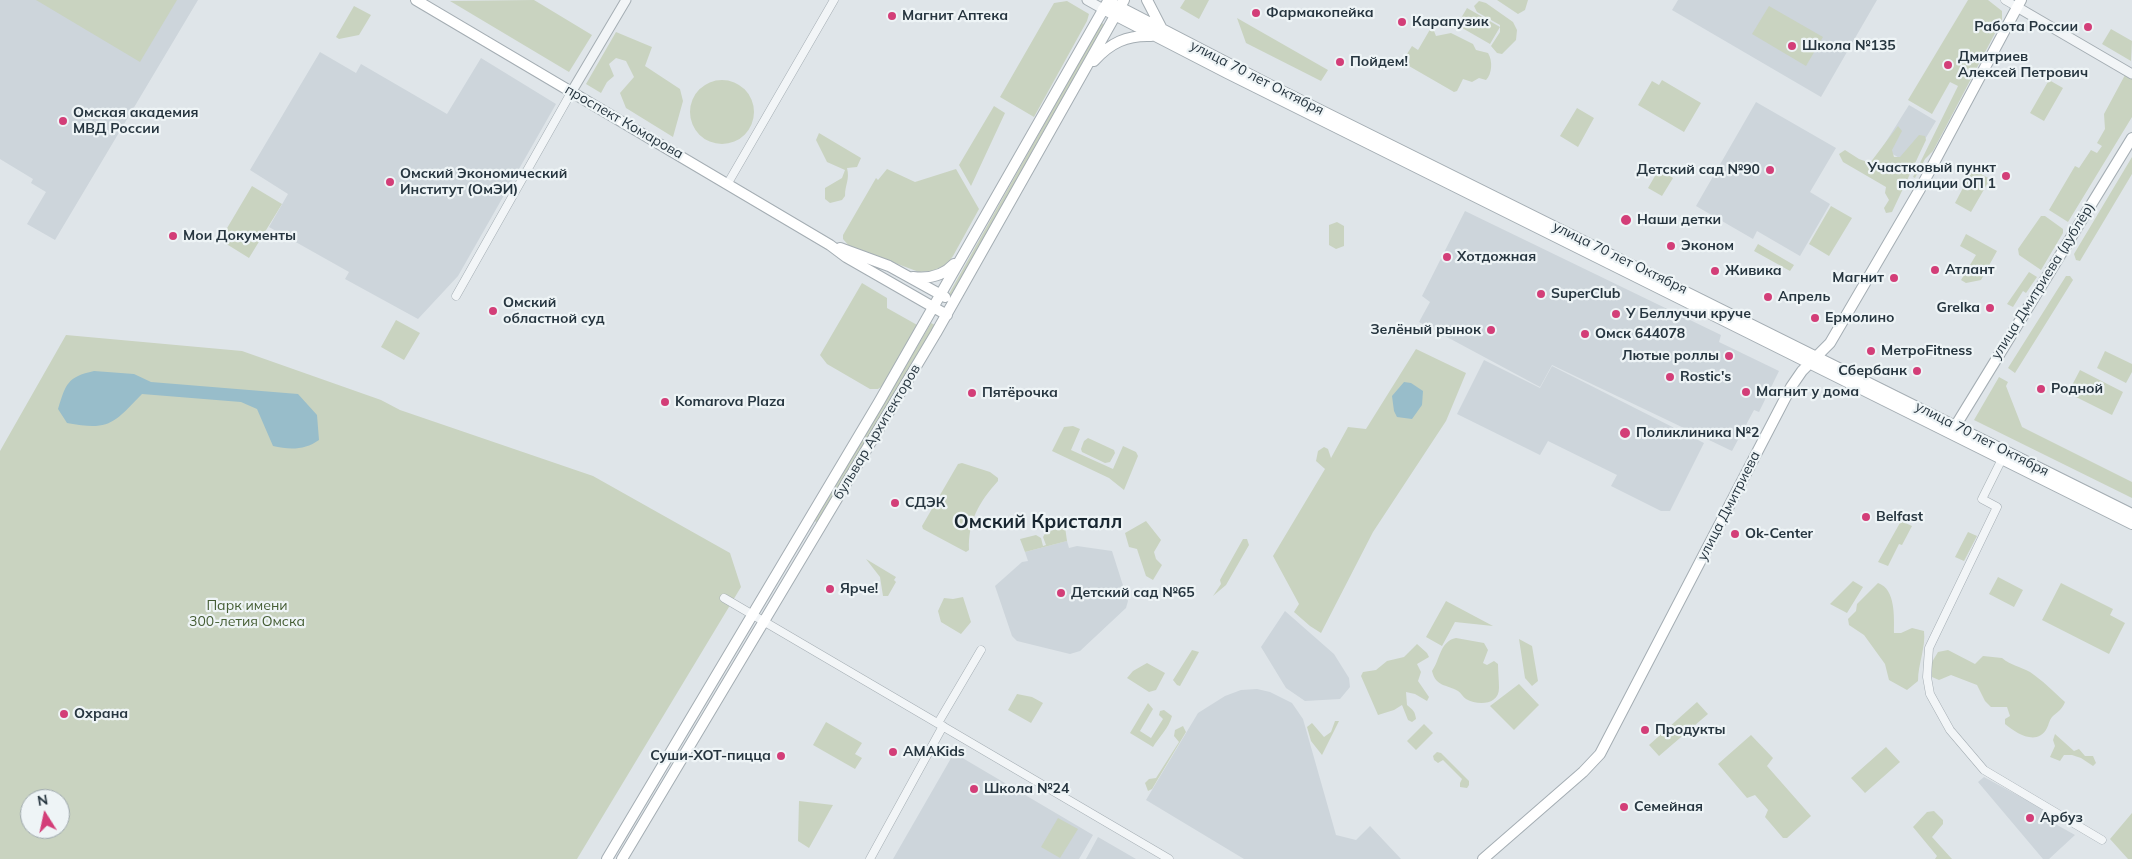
<!DOCTYPE html>
<meta charset="utf-8">
<style>
body{margin:0}
#map{position:relative;width:2132px;height:859px;overflow:hidden;background:#dfe5e9;font-family:Mulish,sans-serif}
canvas{display:block}
.north{position:absolute;left:20px;top:789px;width:50px;height:50px;box-sizing:border-box;background:#eef4f6;border:1px solid #9ea8ad;border-radius:50%;rotate:350deg;font-size:14px;font-weight:700;line-height:20px;text-align:center;color:#273640}
.north::after{content:'';display:block;margin:auto;width:18px;height:22px;background:#d33e78;clip-path:polygon(50% 0,100% 100%,50% 72%,0 100%)}
</style>
<div id="map">
<canvas width="2132" height="859"></canvas>
<div class="north">N</div>
</div>
<script>
const context = document.querySelector('canvas').getContext('2d');
context.lineJoin = 'round';
function fill(path, color) {
  context.fillStyle = color;
  context.fill(path, 'evenodd');
}
function strokePath(path, color, width, dash) {
  context.strokeStyle = color;
  context.lineWidth = width;
  context.lineCap = dash ? 'butt' : 'round';
  context.setLineDash(dash || []);
  context.stroke(path);
}
function write(font, color, halo, rows, align = 'center') {
  context.font = font + ' Mulish,sans-serif';
  context.lineWidth = 4.5;
  context.setLineDash([]);
  context.textBaseline = 'middle';
  context.strokeStyle = halo;
  context.fillStyle = color;
  for (const [text, x, y, turn = 0] of rows) {
    context.save();
    context.translate(x, y);
    context.rotate((+turn || 0) * Math.PI / 180);
    context.textAlign = isNaN(turn) ? turn : align;
    if (halo) context.strokeText(text, 0, 0);
    context.fillText(text, 0, 0);
    context.restore();
  }
}
fill(new Path2D(`
 M0,0H198L55,240L27,224L46,192L31,183L33,179L0,159Z
 M1678,0H1877L1821,97L1672,10Z
 M320,52L356,73L361,64L447,114L481,58L556,104L458,276L418,319L345,279L349,272L269,227L288,194L250,170Z
 M1756,102L1836,148L1810,192L1830,204L1800,256L1757,231L1753,239L1696,206Z
 M1909,105L1936,121L1910,164L1882,148Z
 M1465,211L1721,335L1719,342L1779,371L1759,412L1754,410L1732,451L1552,365L1540,387L1419,322L1430,302L1422,296Z
 M1484,360L1540,388L1552,366L1704,443L1670,511H1661L1611,486L1617,475L1548,441L1540,455L1457,414Z
 M1067,541L1069,548L1077,546L1112,551L1128,601L1126,608L1080,651L1070,654L1017,641L1012,636L995,586L1022,562L1028,561L1025,552Z
 M1285,611L1334,654L1349,678L1350,687L1340,699L1305,701L1286,688L1261,647Z
 M1257,689L1270,692L1292,703L1303,719L1336,835L1356,840L1370,826L1401,859H1244L1146,800L1198,713L1225,696L1241,690Z
 M954,753L1093,835L1079,859H893Z
 M1984,777L2054,815L2050,821L2075,835L2049,859H2043L1978,782Z
 M1098,837L1136,859H1086Z`), '#cdd5db');
fill(new Path2D(`
 M36,0H177L140,62Z
 M534,0L592,35L569,72L450,1Z
 M1185,0H1209L1199,19L1180,8Z
 M1497,0H1528L1525,10L1518,14Z
 M1968,0H1988L2002,11V20L1933,151L1925,159L1915,178L1913,177L1958,86L1950,82L1932,114L1908,100Z
 M1067,1L1089,14L1087,21L1034,117L1000,97L1054,3Z
 M1479,1L1486,3L1513,22L1517,30L1516,40L1502,54L1497,53L1491,46L1500,32V25L1477,12L1474,6Z
 M354,6L371,15L359,35L339,39L336,37Z
 M1769,6L1823,37L1806,66L1752,34Z
 M1467,8L1500,27L1490,44L1457,25Z
 M1237,18L1328,70L1321,81L1246,43Z
 M1101,23L1104,24L951,296L949,294Z
 M1432,26L1436,36L1451,33L1473,44L1476,50L1488,53C1493,61 1492,74 1486,80L1479,78L1472,82L1463,79L1457,91L1454,92L1402,62L1412,46L1418,50Z
 M2111,29L2132,41L2131,61L2102,44Z
 M616,32L652,47L645,66L680,89L683,101L673,137L626,108L620,93L634,77L626,61L616,58L609,64L614,76L607,82L601,93L586,84Z
 M2125,75L2132,79V117L2068,222L2049,210L2075,166L2079,168L2091,150L2097,153L2102,146L2097,143L2105,129L2104,114Z
 M1662,80L1701,103L1684,132L1638,105L1652,81L1659,85Z
 M2049,80L2063,88L2044,121L2030,113Z
 M690 112a32 32 0 1 1 64 0a32 32 0 1 1-64 0Z
 M994,106L1005,113L971,186L959,165Z
 M1577,108L1594,118L1578,147L1560,136Z
 M1898,126L1902,131L1892,150L1894,157H1900L1919,135L1925,136L1926,140L1892,212L1886,213L1884,208L1889,200L1885,193L1886,187L1843,162L1839,154L1845,150L1859,159L1870,163Z
 M819,133L861,158L857,167L847,168C850,180 845,184 845,196L842,200L830,203L825,199V188L842,178L845,170L827,162L816,140Z
 M2132,157V174L2080,261L2076,260L2074,254Z
 M1970,168L1990,179L1971,212L1955,203L1964,186L1961,184Z
 M887,169L915,182L956,169L979,209L953,256L947,264L933,271L919,272L849,246L843,239V235L876,178L878,180Z
 M1659,169L1673,178L1662,196L1648,188Z
 M252,186L282,204L249,258L220,240Z
 M1831,206L1852,218L1829,256L1809,244Z
 M2041,216H2045L2063,229V233L2041,270L2019,255L2018,249Z
 M1337,222L1344,226V246L1336,249L1329,245V225Z
 M1966,234L1997,251L1981,280L1966,283L1961,280L1976,255L1960,246Z
 M1758,244L1794,265L1790,271L1754,251Z
 M2029,272L2037,277L2026,293L2023,291L2013,307L2007,304Z
 M2066,276H2070L2073,280L2015,373L2008,368Z
 M862,283L887,298V308L919,326L884,385L878,389H870L827,364L820,355Z
 M396,320L420,333L404,360L381,347Z
 M931,323L935,325L817,523L815,521Z
 M66,335L242,351L381,400L400,410L593,476L730,553L741,587L577,859H0V451ZM30,799H60V829H30Z
 M1416,349L1466,373L1446,421L1373,532L1321,633L1310,626L1294,612L1299,604L1273,556L1325,469L1316,461L1318,451L1324,447L1328,449L1331,458L1348,427L1366,429Z
 M2105,351L2132,364V372L2126,383L2097,368Z
 M2080,370L2123,392L2112,415L2068,393Z
 M1999,377L2008,382L2006,386L2022,427L2132,482V498L1974,420Z
 M1073,426L1080,429L1071,450L1113,469L1123,446L1136,452L1138,456L1124,490L1109,478L1052,451L1064,427Z
 M1088,438L1114,450L1115,453L1110,462L1105,463L1082,452L1081,449L1084,441Z
 M962,463L990,472L998,478V481C979,502 968,521 969,550L966,552L923,529L922,526L958,464Z
 M1146,521L1161,540L1154,552L1156,559L1162,565L1153,580L1146,576L1137,549L1129,547L1125,533Z
 M1901,521L1912,526L1902,545L1899,544L1888,566L1878,562Z
 M1065,527L1067,541L1025,552L1020,539L1036,535L1041,538L1043,546L1046,545L1043,537L1046,532Z
 M1968,532L1977,536L1964,561L1955,557Z
 M1243,539H1247L1249,545L1226,585L1213,596L1221,584L1220,580Z
 M866,559L896,577L894,580L896,582L888,596H883L880,577Z
 M1998,577L2023,590L2014,607L1989,594Z
 M1853,581L1863,587L1847,613L1830,604Z
 M1878,583C1896,589 1894,618 1894,633H1901L1912,628L1924,631C1926,647 1918,664 1918,681L1907,690L1889,680L1885,664L1864,635L1849,625L1848,619L1856,611L1857,604Z
 M2061,583L2113,609L2110,615L2125,623L2109,654L2042,620Z
 M963,597L971,622L961,634L941,622L938,611L944,598L953,599Z
 M1446,601L1493,626L1455,622L1442,646L1426,637Z
 M1456,638L1484,643L1488,650L1483,663L1487,665L1494,661L1498,664C1498,672 1499,680 1499,688C1499,705 1478,706 1466,699C1463,697 1461,693 1458,691C1446,684 1436,687 1432,671C1440,660 1440,641 1456,638Z
 M1519,639L1532,646L1538,681L1532,686L1525,678Z
 M1417,644L1427,653L1429,657L1417,664L1421,672L1418,681L1429,697L1427,701L1415,694L1406,692L1407,705C1413,710 1415,711 1416,719L1412,722L1408,720L1402,705L1394,710L1378,715L1361,676L1363,672L1376,670L1387,661L1404,657Z
 M1192,650L1199,652L1180,686L1177,685L1173,680Z
 M1948,650L1975,664L1983,656L2002,658C2012,666 2019,666 2030,672C2042,680 2054,692 2065,702C2062,710 2057,712 2052,717C2049,721 2049,724 2047,728C2037,747 2016,733 2005,724V719L2010,716L2007,707H1991L1985,701L1977,685L1951,675L1939,680L1932,677V662L1938,652Z
 M1147,663L1165,673L1156,690L1149,692L1127,678L1133,671Z
 M1519,684L1539,705L1514,730L1490,706Z
 M1017,694L1032,697L1043,703L1031,723L1008,710Z
 M1697,702L1708,714L1659,756L1649,745Z
 M1148,703L1153,709L1140,731L1151,738L1163,719L1159,715L1160,711L1164,710L1172,716C1169,728 1159,737 1153,747L1130,733Z
 M1335,721H1339L1322,755L1311,741L1307,727L1312,723L1324,737L1331,732Z
 M826,722L862,743L855,754L862,758L855,769L813,745Z
 M1424,724L1433,733L1416,750L1407,741Z
 M1183,726L1186,732L1152,789L1148,791L1145,783L1149,779L1156,778L1179,742L1174,736L1175,730Z
 M2055,734L2074,751L2079,749L2085,756H2093L2096,763L2093,766L2081,758L2072,755H2064L2060,761L2050,757L2055,746L2053,740Z
 M1751,735L1773,758L1767,766L1811,816L1787,838H1783L1765,817L1768,810L1755,795L1747,798L1718,764Z
 M1886,747L1900,762L1865,793L1851,778Z
 M1437,752L1441,753L1469,781V785L1467,788L1460,787V783L1462,779L1443,760L1438,763L1434,760L1433,756Z
 M799,801L833,805L809,848L798,841Z
 M1934,811L1943,820V824L1932,837L1952,859H1935L1937,856L1913,827L1927,812Z
 M2132,813V859H2128L2110,839Z
 M1058,818L1078,829L1060,858L1041,847Z`), '#c9d3c0');
fill(new Path2D(`
 M94,371L134,374L151,382L298,394L317,415L319,440C305,450 290,450 273,446L257,409L241,402L142,394C113,424 109,431 67,423L58,409C66,384 67,377 94,371Z
 M1404,382L1411,383L1423,391L1422,405L1412,419L1397,417L1394,411L1392,396Z`), '#98bdca');
const minor = new Path2D(`
 M2005,0L2017,7
 M728,183L834,0
 M456,296L572,91
 M2002,459L1982,499L1997,507L1929,648L1927,677L1930,694L1950,730L1984,770L2102,840
 M724,598L1169,859
 M938,723L981,650
 M870,859L943,726`);
const tertiary = new Path2D(`
 M1087,0L1103,9
 M2017,7L2132,74
 M572,91L626,0`);
const secondary = new Path2D(`
 M416,0L830,245L846,257L947,315
 M1147,0L1162,29
 M1108,1L1274,87L2132,514
 M1103,9L1227,73L2132,524
 M1094,61C1110,43 1127,35 1151,36
 M840,248L889,266L945,297
 M913,277C929,279 943,276 954,264
 M1956,425L2132,138
 M607,859L879,402L1107,3
 M622,859L936,333L1124,0
 M1483,859L1583,772L1600,754L1791,387L1802,371L1830,343L1920,189L2021,0`);
strokePath(minor, '#a4adb3', 9);
strokePath(tertiary, '#a4adb3', 11);
strokePath(secondary, '#a4adb3', 12);
strokePath(minor, '#f2f5f7', 8);
strokePath(tertiary, '#f2f5f7', 9);
strokePath(secondary, '#fff', 10);
for (const [x, y, r, color] of [
 [1256,13,5,"#d33e78"],
 [892,16,5,"#d33e78"],
 [1402,22,5,"#d33e78"],
 [2088,27,5,"#d33e78"],
 [1792,46,5,"#d33e78"],
 [1340,62,5,"#d33e78"],
 [1948,65,5,"#d33e78"],
 [63,121,5,"#d33e78"],
 [1770,170,5,"#d33e78"],
 [2006,176,5,"#d33e78"],
 [390,182,5,"#d33e78"],
 [1626,220,6,"#d33e78"],
 [173,236,5,"#d33e78"],
 [1671,246,5,"#d33e78"],
 [1447,257,5,"#d33e78"],
 [1935,270,5,"#d33e78"],
 [1715,271,5,"#d33e78"],
 [1894,278,5,"#d33e78"],
 [1541,294,5,"#d33e78"],
 [1768,297,5,"#d33e78"],
 [1990,308,5,"#d33e78"],
 [493,311,5,"#d33e78"],
 [1616,314,5,"#d33e78"],
 [1815,318,5,"#d33e78"],
 [1491,330,5,"#d33e78"],
 [1585,334,5,"#d33e78"],
 [1871,351,5,"#d33e78"],
 [1729,356,5,"#d33e78"],
 [1917,371,5,"#d33e78"],
 [1670,377,5,"#d33e78"],
 [2041,389,5,"#d33e78"],
 [1746,392,5,"#d33e78"],
 [972,393,5,"#d33e78"],
 [665,402,5,"#d33e78"],
 [1625,433,6,"#d33e78"],
 [895,503,5,"#d33e78"],
 [1866,517,5,"#d33e78"],
 [1735,534,5,"#d33e78"],
 [830,589,5,"#d33e78"],
 [1061,593,5,"#d33e78"],
 [64,714,5,"#d33e78"],
 [1645,730,5,"#d33e78"],
 [893,752,5,"#d33e78"],
 [781,756,5,"#d33e78"],
 [974,789,5,"#d33e78"],
 [1624,807,5,"#d33e78"],
 [2030,818,5,"#d33e78"]
]) {
  const dot = new Path2D();
  dot.arc(x, y, r, 0, 2 * Math.PI);
  context.fillStyle = color;
  context.fill(dot);
  strokePath(dot, '#eef4f6', 2);
}
write('bold 14px', '#273640', '#eef4f6', [
 ["Фармакопейка",1266,13],
 ["Магнит Аптека",902,16],
 ["Карапузик",1412,22],
 ["Работа России",2078,27,"right"],
 ["Школа №135",1802,46],
 ["Дмитриев",1958,57],
 ["Алексей Петрович",1958,73],
 ["Пойдем!",1350,62],
 ["Омская академия",73,113],
 ["МВД России",73,129],
 ["Участковый пункт",1996,168,"right"],
 ["полиции ОП 1",1996,184,"right"],
 ["Детский сад №90",1760,170,"right"],
 ["Омский Экономический",400,174],
 ["Институт (ОмЭИ)",400,190],
 ["Наши детки",1637,220],
 ["Мои Документы",183,236],
 ["Эконом",1681,246],
 ["Хотдожная",1457,257],
 ["Атлант",1945,270],
 ["Живика",1725,271],
 ["Магнит",1884,278,"right"],
 ["SuperClub",1551,294],
 ["Апрель",1778,297],
 ["Омский",503,303],
 ["областной суд",503,319],
 ["Grelka",1980,308,"right"],
 ["У Беллуччи круче",1626,314],
 ["Ермолино",1825,318],
 ["Зелёный рынок",1481,330,"right"],
 ["Омск 644078",1595,334],
 ["МетроFitness",1881,351],
 ["Лютые роллы",1719,356,"right"],
 ["Сбербанк",1907,371,"right"],
 ["Rostic's",1680,377],
 ["Родной",2051,389],
 ["Магнит у дома",1756,392],
 ["Пятёрочка",982,393],
 ["Komarova Plaza",675,402],
 ["Поликлиника №2",1636,433],
 ["СДЭК",905,503],
 ["Belfast",1876,517],
 ["Ok-Center",1745,534],
 ["Ярче!",840,589],
 ["Детский сад №65",1071,593],
 ["Охрана",74,714],
 ["Продукты",1655,730],
 ["AMAKids",903,752],
 ["Суши-ХОТ-пицца",771,756,"right"],
 ["Школа №24",984,789],
 ["Семейная",1634,807],
 ["Арбуз",2040,818]
], 'left');
write('14px', '#273640', '#eef4f6', [
 ["улица 70 лет Октября",1257,78,27],
 ["проспект Комарова",624,122,30],
 ["улица 70 лет Октября",1620,258,26],
 ["улица Дмитриева (дублёр)",2043,281,-58],
 ["бульвар Архитекторов",877,432,-59],
 ["улица 70 лет Октября",1982,439,27],
 ["улица Дмитриева",1729,506,-63]
]);
write('14px', '#455d34', '#eef4f6', [
 ["Парк имени",247,606],
 ["300-летия Омска",247,622]
]);
write('bold 19px', '#192731', '#eef4f6', [
 ["Омский Кристалл",1038,522]
]);
</script>
